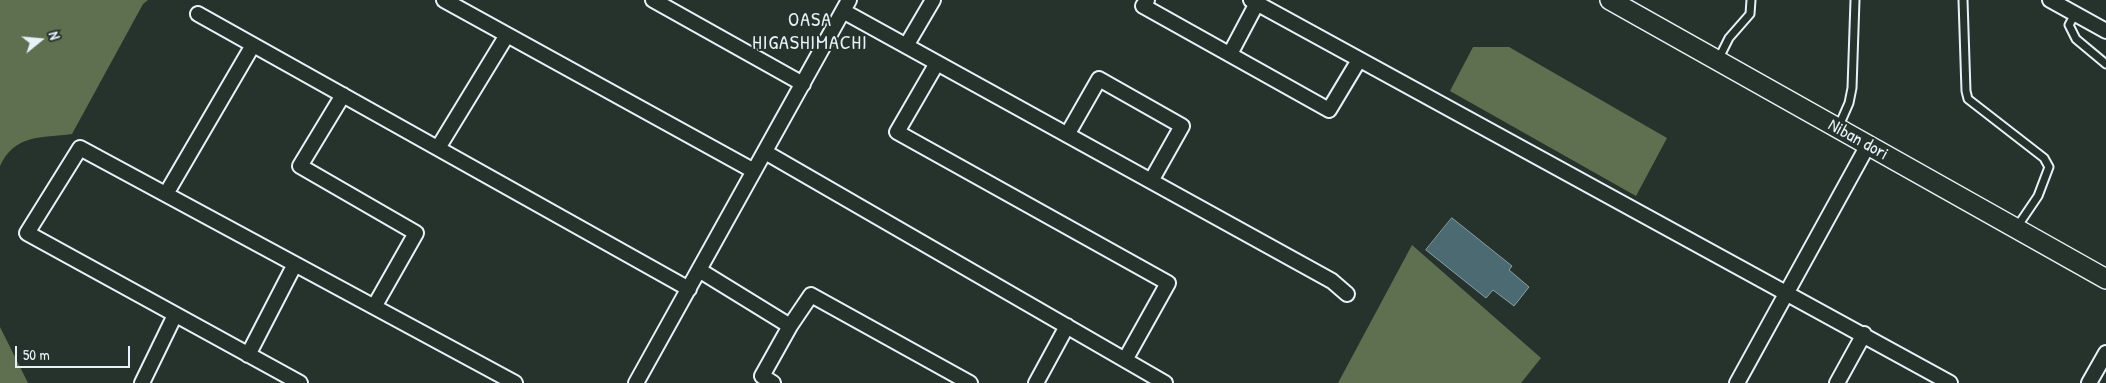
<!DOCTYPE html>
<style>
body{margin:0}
#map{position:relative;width:2106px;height:383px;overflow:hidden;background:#26332d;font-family:"Patrick Hand",sans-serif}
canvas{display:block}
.north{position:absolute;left:15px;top:15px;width:50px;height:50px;-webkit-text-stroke:4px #26332d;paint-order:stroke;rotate:73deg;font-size:14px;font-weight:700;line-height:20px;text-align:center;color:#e8f1f8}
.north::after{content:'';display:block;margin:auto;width:18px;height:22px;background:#e8f1f8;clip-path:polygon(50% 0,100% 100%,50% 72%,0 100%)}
.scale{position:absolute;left:15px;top:346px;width:115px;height:22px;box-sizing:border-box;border:2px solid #e8f1f8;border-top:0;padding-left:6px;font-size:15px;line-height:18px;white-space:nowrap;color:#e8f1f8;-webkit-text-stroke:4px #26332d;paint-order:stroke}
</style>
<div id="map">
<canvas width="2106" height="383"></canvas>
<div class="north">N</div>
<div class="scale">50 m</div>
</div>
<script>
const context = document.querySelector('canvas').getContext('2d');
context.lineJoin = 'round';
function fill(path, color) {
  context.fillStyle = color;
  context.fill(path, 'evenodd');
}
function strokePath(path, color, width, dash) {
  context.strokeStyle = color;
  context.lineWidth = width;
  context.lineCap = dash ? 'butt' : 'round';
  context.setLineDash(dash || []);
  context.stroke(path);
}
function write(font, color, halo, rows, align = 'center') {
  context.font = font + ' "Patrick Hand",sans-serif';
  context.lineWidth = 4;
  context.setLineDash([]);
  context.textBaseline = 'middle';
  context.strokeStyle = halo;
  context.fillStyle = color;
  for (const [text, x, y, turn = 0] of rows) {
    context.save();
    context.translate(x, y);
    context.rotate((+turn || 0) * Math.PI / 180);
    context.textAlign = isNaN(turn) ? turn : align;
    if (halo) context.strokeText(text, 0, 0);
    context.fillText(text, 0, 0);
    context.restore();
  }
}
fill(new Path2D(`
 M0,0H148L143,4L72,134C41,138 15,134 0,166Z
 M1473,47H1509L1667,138L1636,196L1450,91Z
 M1412,245L1541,358L1521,383H1338Z
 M0,327L28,383H0Z`), '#5f7051');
const water = new Path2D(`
 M1452,218L1512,266L1509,270L1529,287L1514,306L1493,290L1486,298L1426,250Z`);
fill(water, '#4b6a71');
strokePath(water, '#8aa0a7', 1);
const service = new Path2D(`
 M1963,0L1966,91L1968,99L2044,158L2049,167L2038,196L2017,227
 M2075,14L2069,25L2076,39L2106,64
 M1718,60L1729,38L1750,14L1751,0
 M1838,128L1849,103L1852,88L1855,0`);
const minor = new Path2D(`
 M444,0L754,171
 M653,0L803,84
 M1147,0L1143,6L1329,110L1359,60
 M1251,0L1950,383
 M2050,0L2106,31
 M843,11L1332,281L1347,294
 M198,14L689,289
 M906,46L933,0
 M1230,54L1257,3
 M937,63L897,132L1168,283L1125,360
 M343,95L300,166L416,233L374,307
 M1067,135L1099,79L1182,126L1151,181
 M438,148L507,35
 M765,152L1165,383
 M166,194L253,45
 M699,270L790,326
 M248,355L295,264
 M142,383L175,315
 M300,383L27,233L80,148L515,383
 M636,383L849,0
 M773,383L762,376L790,326L811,295L970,383
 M1036,383L1067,326
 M1737,383L1868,145
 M1837,383L1864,334
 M2089,383L2106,353`);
const secondary = new Path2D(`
 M1610,0L2106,279`);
strokePath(service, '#e8f1f8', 11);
strokePath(minor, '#e8f1f8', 18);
strokePath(secondary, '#e8f1f8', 22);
strokePath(service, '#26332d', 7);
strokePath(minor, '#26332d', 14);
strokePath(secondary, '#26332d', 19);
write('18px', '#e8f1f8', '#26332d', [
 ["Niban dori",1858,140,29]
]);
context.letterSpacing = '1px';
write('20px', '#e8f1f8', '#26332d', [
 ["OASA",810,21],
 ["HIGASHIMACHI",810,44]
]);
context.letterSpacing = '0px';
</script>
